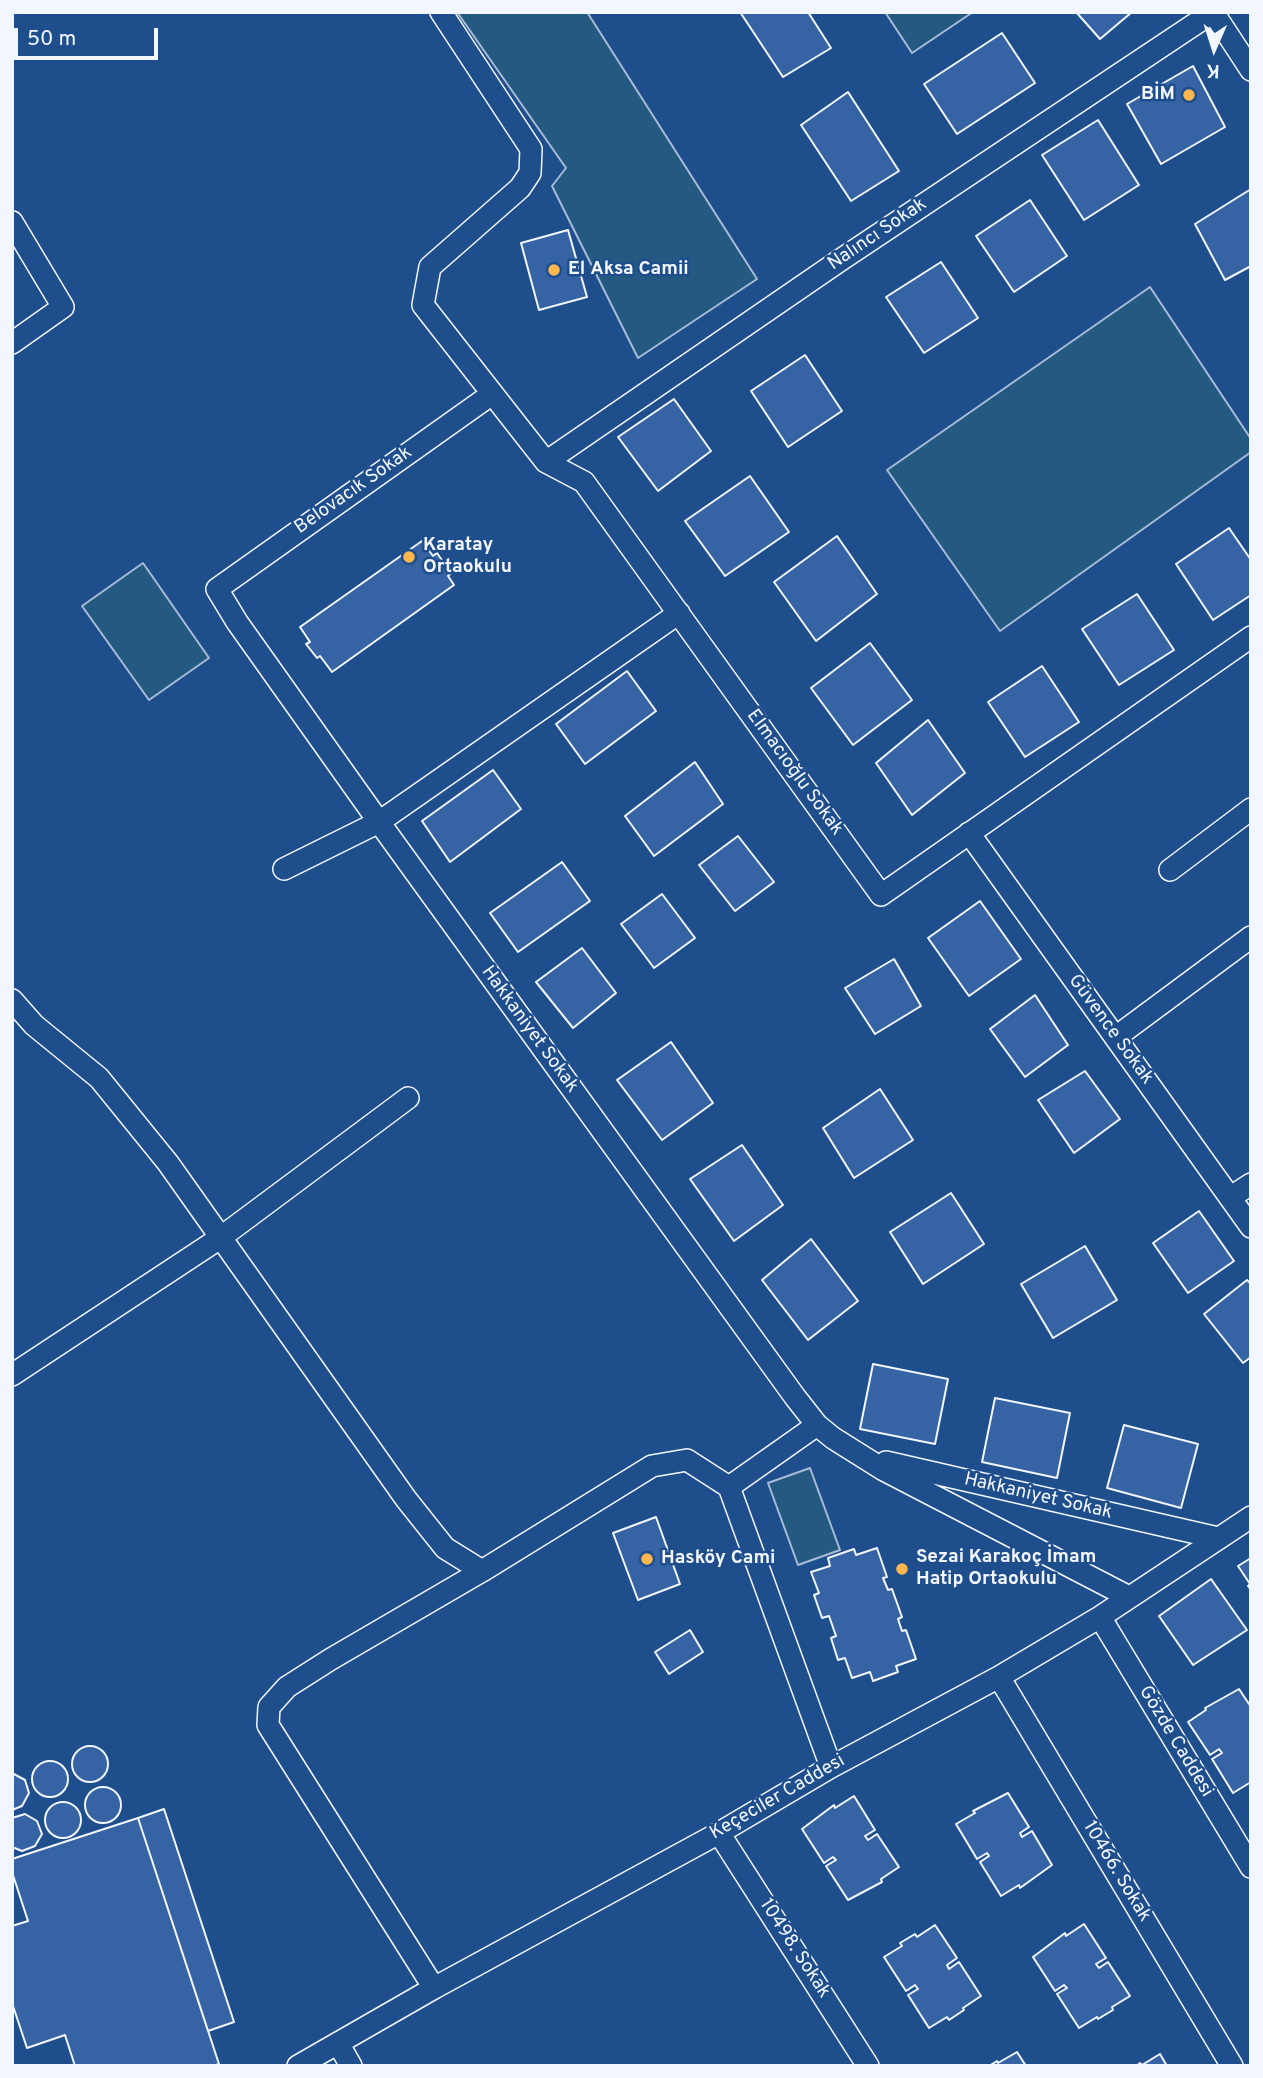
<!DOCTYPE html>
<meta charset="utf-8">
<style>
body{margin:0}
#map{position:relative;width:1263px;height:2078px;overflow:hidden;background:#1f4e8c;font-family:Overpass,sans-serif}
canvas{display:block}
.frame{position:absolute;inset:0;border:14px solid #f2f6ff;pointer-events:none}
.north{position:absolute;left:1179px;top:14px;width:70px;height:70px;-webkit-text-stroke:5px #1f4e8c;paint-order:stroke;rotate:183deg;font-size:19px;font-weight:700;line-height:28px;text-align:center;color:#f2f6ff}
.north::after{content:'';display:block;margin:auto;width:24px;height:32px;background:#f2f6ff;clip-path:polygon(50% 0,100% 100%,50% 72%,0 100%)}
.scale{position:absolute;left:14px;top:28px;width:144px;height:32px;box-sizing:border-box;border:4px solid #f2f6ff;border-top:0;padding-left:9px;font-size:21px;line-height:24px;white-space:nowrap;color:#f2f6ff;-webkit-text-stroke:5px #1f4e8c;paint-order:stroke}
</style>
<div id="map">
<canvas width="1263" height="2078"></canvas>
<div class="frame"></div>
<div class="north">K</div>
<div class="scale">50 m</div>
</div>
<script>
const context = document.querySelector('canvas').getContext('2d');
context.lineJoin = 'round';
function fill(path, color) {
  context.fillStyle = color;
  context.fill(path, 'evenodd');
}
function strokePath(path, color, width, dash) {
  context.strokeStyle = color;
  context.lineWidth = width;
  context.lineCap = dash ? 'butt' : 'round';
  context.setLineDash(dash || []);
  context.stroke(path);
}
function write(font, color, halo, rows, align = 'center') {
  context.font = font + ' Overpass,sans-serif';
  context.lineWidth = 5;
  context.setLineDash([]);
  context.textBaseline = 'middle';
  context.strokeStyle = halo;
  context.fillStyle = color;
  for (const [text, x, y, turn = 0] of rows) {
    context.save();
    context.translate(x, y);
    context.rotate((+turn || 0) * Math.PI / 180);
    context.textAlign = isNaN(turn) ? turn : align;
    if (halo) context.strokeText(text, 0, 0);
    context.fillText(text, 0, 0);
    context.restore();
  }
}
const green = new Path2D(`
 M457,12H587L757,279L638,358L552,186L566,168Z
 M885,12H973L912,53Z
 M1150,287L1251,439V452L1000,631L887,470Z
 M143,563L209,658L149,700L82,606Z
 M810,1468L840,1550L798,1565L768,1483Z`);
fill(green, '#245a82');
strokePath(green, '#a8bbd7', 2);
const building = new Path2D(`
 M740,12H808L831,48L783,77Z
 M1076,12H1132L1100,39Z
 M1002,33L1035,83L957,134L924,84Z
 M1193,66L1225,127L1161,164L1127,104Z
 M848,92L899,171L851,201L801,125Z
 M1098,120L1139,185L1084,220L1042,155Z
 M1251,189V266L1225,280L1195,224Z
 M1030,200L1067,256L1014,292L976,236Z
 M568,230L587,297L539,310L521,243Z
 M941,262L978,318L924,353L886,297Z
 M805,355L842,411L788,447L751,391Z
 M674,399L711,451L658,491L618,437Z
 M750,476L789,532L725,576L685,521Z
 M1229,528L1251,560V595L1213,620L1176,564Z
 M837,536L877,594L816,641L774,582Z
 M422,541L433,556L437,553L451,573L448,576L454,585L332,672L320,656L317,658L306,644L310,642L300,627Z
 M1137,594L1174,650L1119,685L1082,629Z
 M870,643L912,700L853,745L811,688Z
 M1042,666L1079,722L1025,757L988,702Z
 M627,671L656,711L585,764L556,724Z
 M928,720L965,773L912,815L876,763Z
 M695,762L723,804L654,856L625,816Z
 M493,770L521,809L450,862L422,821Z
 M738,836L774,882L735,911L699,865Z
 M562,862L590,901L518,952L490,913Z
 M662,894L695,938L654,968L621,924Z
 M980,901L1021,959L969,996L928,938Z
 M582,948L616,993L573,1028L536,982Z
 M894,959L921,1006L875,1034L845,988Z
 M1035,995L1068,1045L1025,1077L990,1029Z
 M671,1042L713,1103L662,1140L617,1080Z
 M1085,1071L1120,1119L1074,1153L1038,1100Z
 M880,1089L913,1140L854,1178L823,1128Z
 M742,1145L783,1205L734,1241L690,1179Z
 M951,1193L984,1244L923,1284L890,1232Z
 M1199,1211L1234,1261L1188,1293L1153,1243Z
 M811,1239L858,1301L808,1340L762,1280Z
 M1085,1246L1117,1300L1053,1338L1021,1284Z
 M1247,1280L1251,1284V1357L1243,1363L1204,1314Z
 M873,1364L948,1379L935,1444L860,1429Z
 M995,1398L1070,1413L1057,1478L982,1462Z
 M1124,1425L1198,1444L1181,1508L1107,1488Z
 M656,1517L680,1584L638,1600L613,1533Z
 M877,1548L887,1577L883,1578L888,1590L892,1589L902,1617L898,1619L902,1631L906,1630L916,1659L896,1666L898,1672L873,1681L870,1672L852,1678L845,1658L838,1660L831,1638L836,1636L829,1616L822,1618L814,1595L819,1593L811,1572L830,1566L828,1558L854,1549L856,1555Z
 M1251,1558V1590L1248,1586L1250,1584L1238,1566Z
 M1211,1579L1247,1630L1193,1665L1159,1616Z
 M690,1630L703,1652L669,1674L655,1652Z
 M1239,1689L1251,1707V1782L1233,1793L1212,1759L1222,1753L1219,1749L1210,1755L1188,1722L1206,1710L1205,1708Z
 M72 1764a18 18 0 1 1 36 0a18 18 0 1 1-36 0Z
 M32 1779a18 18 0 1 1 36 0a18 18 0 1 1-36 0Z
 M12,1773L25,1780L29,1793L22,1806L12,1810Z
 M85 1805a18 18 0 1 1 36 0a18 18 0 1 1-36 0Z
 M1008,1793L1029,1827L1020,1833L1022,1837L1032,1831L1052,1865L1020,1888L1019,1885L1001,1896L980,1862L989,1856L987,1853L977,1859L956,1824L975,1813L973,1811Z
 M854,1796L875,1830L865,1836L868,1840L877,1834L899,1867L881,1879L882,1882L848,1900L826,1866L836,1860L833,1857L824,1863L802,1829L834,1805L835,1808Z
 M45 1820a18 18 0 1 1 36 0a18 18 0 1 1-36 0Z
 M164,1809L234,2022L208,2031L138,1818Z
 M25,1814L37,1821L42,1834L35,1846L22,1851L12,1847V1818Z
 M138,1818L219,2064L213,2066H75L65,2035L27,2048L12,2003V1926L28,1921L12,1872V1859Z
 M1084,1924L1106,1958L1096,1964L1099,1968L1108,1962L1130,1996L1112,2007L1113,2010L1098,2019L1097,2017L1079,2028L1057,1994L1067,1988L1064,1985L1055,1991L1033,1957L1065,1933L1066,1936Z
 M935,1925L957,1958L947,1965L949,1969L959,1962L981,1996L963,2008L964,2010L949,2020L947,2017L929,2028L908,1995L918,1989L915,1985L906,1991L884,1957L902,1946L900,1943L915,1934L917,1937Z
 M1017,2052L1026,2066H989L997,2061L998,2063Z
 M1160,2054L1167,2066H1136L1140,2063L1142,2065Z`);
fill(building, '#3563a3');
strokePath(building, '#f2f6ff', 2);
const minor = new Path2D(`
 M441,12L531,149L530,173L520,188L430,267L423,305L546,462L584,482L881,895L1251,637
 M1213,12L1251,70
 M12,222L63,307L12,343
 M492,394L217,589L237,622L379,822L795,1397L817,1425L833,1438L884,1470L1129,1597
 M546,462L842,259L1213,12
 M969,833L1251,1227
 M284,869L379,822L679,613
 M1170,870L1251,809
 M12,1000L34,1025L99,1078L168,1163L406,1499L445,1548L482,1571L652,1466L687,1460L729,1487
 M1116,1037L1251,937
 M1231,1197L1251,1184
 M12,1375L220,1238L408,1098
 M817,1425L729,1487L831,1767
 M886,1462L1218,1538
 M1100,1617L1251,1867
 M999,1677L1232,2066
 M719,1833L868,2066
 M434,1988L268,1725L269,1707L287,1687L331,1659L482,1571
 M338,2043L351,2066
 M298,2066L434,1988L719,1833L831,1767L999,1677L1100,1617L1251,1517`);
strokePath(minor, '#f2f6ff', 24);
strokePath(minor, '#1f4e8c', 21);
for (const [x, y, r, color] of [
 [1189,95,7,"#ffb74d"],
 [554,270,7,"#ffb74d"],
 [409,557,7,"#ffb74d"],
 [647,1559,7,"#ffb74d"],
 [902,1569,7,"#ffb74d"]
]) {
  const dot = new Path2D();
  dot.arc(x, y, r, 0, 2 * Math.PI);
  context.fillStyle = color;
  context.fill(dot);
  strokePath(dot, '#1f4e8c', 2.5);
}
write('bold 19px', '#f2f6ff', '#1f4e8c', [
 ["BİM",1175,95,"right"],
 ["El Aksa Camii",568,270],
 ["Karatay",423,546],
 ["Ortaokulu",423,568],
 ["Sezai Karakoç İmam",916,1558],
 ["Hatip Ortaokulu",916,1580],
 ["Hasköy Cami",661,1559]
], 'left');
write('19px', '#f2f6ff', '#1f4e8c', [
 ["Nalıncı Sokak",878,235,-34],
 ["Belovacık Sokak",354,491,-35],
 ["Elmacıoğlu Sokak",794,773,54],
 ["Hakkaniyet Sokak",529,1030,54],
 ["Güvence Sokak",1110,1030,54],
 ["Hakkaniyet Sokak",1038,1497,13],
 ["Gözde Caddesi",1175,1742,59],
 ["Keçeciler Caddesi",778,1798,-30],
 ["10466. Sokak",1116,1872,59],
 ["10498. Sokak",794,1949,57]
]);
</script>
